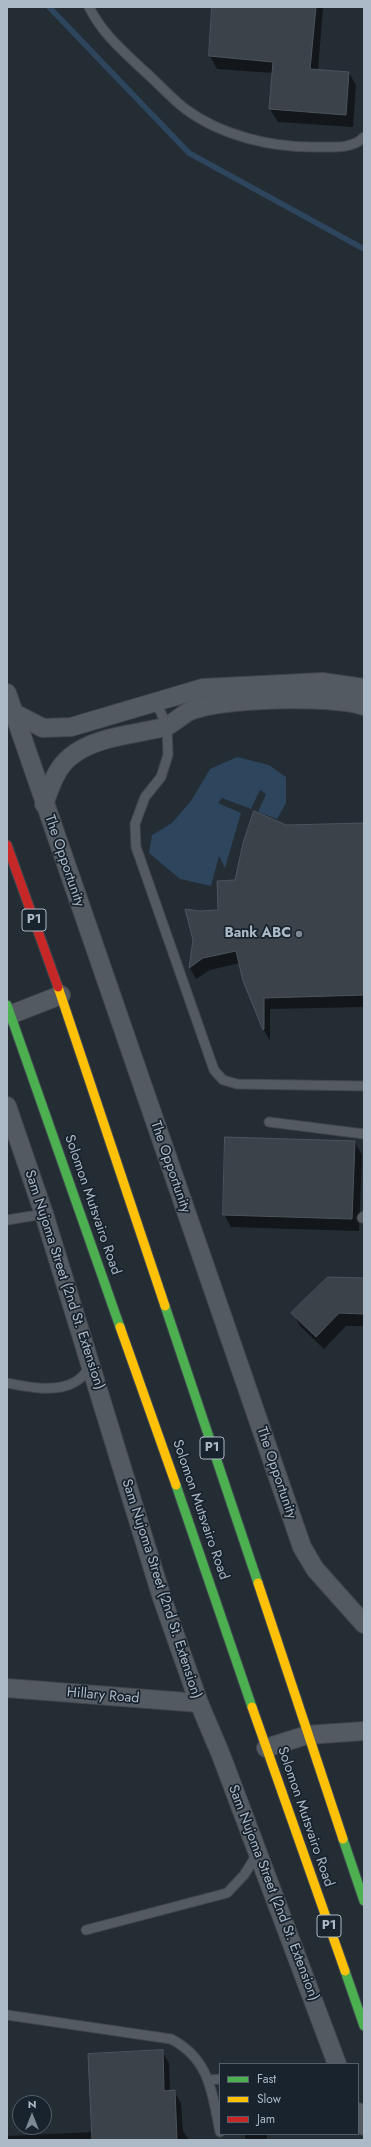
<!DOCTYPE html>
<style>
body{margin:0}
#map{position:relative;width:371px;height:2147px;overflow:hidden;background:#242c34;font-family:Jost,sans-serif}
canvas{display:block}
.frame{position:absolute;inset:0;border:8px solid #acb9c7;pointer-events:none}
.legend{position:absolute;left:219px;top:2063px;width:140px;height:72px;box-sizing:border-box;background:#18232e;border:1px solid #535f6b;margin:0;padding:5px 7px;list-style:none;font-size:12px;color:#acb9c7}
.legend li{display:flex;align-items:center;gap:8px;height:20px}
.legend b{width:20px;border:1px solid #535f6b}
.north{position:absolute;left:12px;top:2095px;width:40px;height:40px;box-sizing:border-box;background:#18232e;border:1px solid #535f6b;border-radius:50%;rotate:0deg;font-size:11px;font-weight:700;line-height:16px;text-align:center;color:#acb9c7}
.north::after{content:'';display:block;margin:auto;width:14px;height:18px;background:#7c8894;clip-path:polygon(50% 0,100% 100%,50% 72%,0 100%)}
</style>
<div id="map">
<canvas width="371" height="2147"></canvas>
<div class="frame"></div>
<ul class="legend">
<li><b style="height:5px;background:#4caf50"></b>Fast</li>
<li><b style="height:5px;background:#ffc107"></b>Slow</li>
<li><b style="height:5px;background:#c62828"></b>Jam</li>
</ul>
<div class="north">N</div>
</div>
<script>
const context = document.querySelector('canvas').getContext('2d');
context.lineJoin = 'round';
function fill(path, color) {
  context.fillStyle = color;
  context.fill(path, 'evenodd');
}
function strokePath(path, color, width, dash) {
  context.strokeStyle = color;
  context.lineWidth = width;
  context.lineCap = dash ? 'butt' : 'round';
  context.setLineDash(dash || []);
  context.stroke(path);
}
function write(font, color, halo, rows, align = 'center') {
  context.font = font + ' Jost,sans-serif';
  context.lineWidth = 3.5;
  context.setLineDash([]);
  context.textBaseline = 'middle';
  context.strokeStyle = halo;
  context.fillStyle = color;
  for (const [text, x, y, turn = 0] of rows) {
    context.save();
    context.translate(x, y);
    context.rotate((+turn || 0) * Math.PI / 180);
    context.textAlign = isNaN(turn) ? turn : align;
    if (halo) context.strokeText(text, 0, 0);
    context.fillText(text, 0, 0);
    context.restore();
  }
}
fill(new Path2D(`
 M237,757L269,765L286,777V803L277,819L258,812L266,794L260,790L251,809L222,798L218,803L241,813L225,868L219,856L211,886L180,879L149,853L152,835L172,823L191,801L210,769Z`), '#2d455d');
fill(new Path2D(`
 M213,7H323L318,71L349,73L356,85L353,127L278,122L270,109L273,73L217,69L210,56Z
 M364,824V1007L270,1009V1041L263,1029L240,963L210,970L196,979L190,968L199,912L219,911L235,881L286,826Z
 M355,1142L362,1155L359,1231L231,1227L224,1214Z
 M364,1279V1326H346L324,1349L300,1326L293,1313Z
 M162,2051L169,2063L170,2092L174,2091L181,2103L183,2131L189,2140H7V2136L93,2132Z
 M245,2134H267V2140H245Z`), '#0007');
strokePath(new Path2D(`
 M49,7L189,153L364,249`), '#2d455d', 5.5);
const building = new Path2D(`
 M212,7H316L310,69L349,72L346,115L269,109L273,62L209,56Z
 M254,811L286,825L364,823V995L264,998V1029L263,1030L243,981L236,951L203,958L189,968L193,940L185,909L200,911L218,910L217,881L235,880L243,843Z
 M225,1137L355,1141L352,1219L223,1215Z
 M328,1277L364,1278V1314L339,1313L316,1337L291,1313Z
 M163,2050L164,2091L175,2090L177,2140H92L88,2054Z`);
fill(building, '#3c424a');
strokePath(building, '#4b545c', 1);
const lane = new Path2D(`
 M89,7C102,33 121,49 142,69C156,81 169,96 184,108C221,136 273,148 318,147C333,147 353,149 364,137
 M156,702L167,726L168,755L161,777L145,797L135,824L136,847L214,1070L223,1080L237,1084L364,1086
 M269,1122L364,1134
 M362,1218L364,1216
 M7,1220L44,1214
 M7,1383C27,1387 56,1393 75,1382C81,1379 86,1372 91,1367
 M86,1930L227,1893L244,1875L258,1853
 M7,2015L171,2039C210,2059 212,2093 220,2132
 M210,2080L220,2079`);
const street = new Path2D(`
 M7,693L302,1547L315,1569L364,1624
 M14,713L43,728L71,727L203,688L322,682L364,688
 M44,804C50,788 56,768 70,757C95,736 134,735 164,727C174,724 181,715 190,711C222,698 332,695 364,706
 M7,1016L61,995
 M7,1106L44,1214L162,1598L199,1703L221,1755L337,2064
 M7,1688L199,1703
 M266,1748L307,1735L364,1731
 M358,2112L364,2126`);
const fast = new Path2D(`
 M7,1005L120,1327
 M165,1306L258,1583
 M176,1485L252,1707
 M343,1839L364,1901
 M345,1971L364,2026`);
const slow = new Path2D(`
 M58,987L165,1306
 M120,1327L176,1485
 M258,1583L343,1839
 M252,1707L345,1971`);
const jam = new Path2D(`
 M7,845L58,987`);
strokePath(lane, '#41464c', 11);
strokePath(street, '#41464c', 20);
strokePath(fast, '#404850', 11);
strokePath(slow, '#404850', 11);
strokePath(jam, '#404850', 11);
strokePath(lane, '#545a62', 9);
strokePath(street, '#545a62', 18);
strokePath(fast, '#4caf50', 9);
strokePath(slow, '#ffc107', 9);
strokePath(jam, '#c62828', 9);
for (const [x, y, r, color] of [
 [299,934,4,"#7c8894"]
]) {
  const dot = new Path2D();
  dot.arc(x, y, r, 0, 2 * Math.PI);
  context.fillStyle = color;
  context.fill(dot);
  strokePath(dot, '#18232e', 1.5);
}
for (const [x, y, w] of [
 [34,920,24],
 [212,1448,24],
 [329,1926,24]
]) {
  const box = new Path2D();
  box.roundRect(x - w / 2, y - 11, w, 22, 3);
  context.fillStyle = '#18232e';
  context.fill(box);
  strokePath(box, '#acb9c7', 1);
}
write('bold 13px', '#acb9c7', null, [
 ["P1",34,920],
 ["P1",212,1448],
 ["P1",329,1926]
]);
write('14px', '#acb9c7', '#18232e', [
 ["The Opportunity",64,861,71],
 ["The Opportunity",170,1167,71],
 ["Solomon Mutsvairo Road",92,1205,71],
 ["Sam Nujoma Street (2nd St. Extension)",64,1280,72],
 ["The Opportunity",276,1473,71],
 ["Solomon Mutsvairo Road",200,1510,71],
 ["Sam Nujoma Street (2nd St. Extension)",161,1589,72],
 ["Hillary Road",103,1696,5],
 ["Solomon Mutsvairo Road",305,1817,71],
 ["Sam Nujoma Street (2nd St. Extension)",273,1893,69]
]);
write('bold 14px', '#acb9c7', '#18232e', [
 ["Bank ABC",291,934]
], 'right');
</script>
